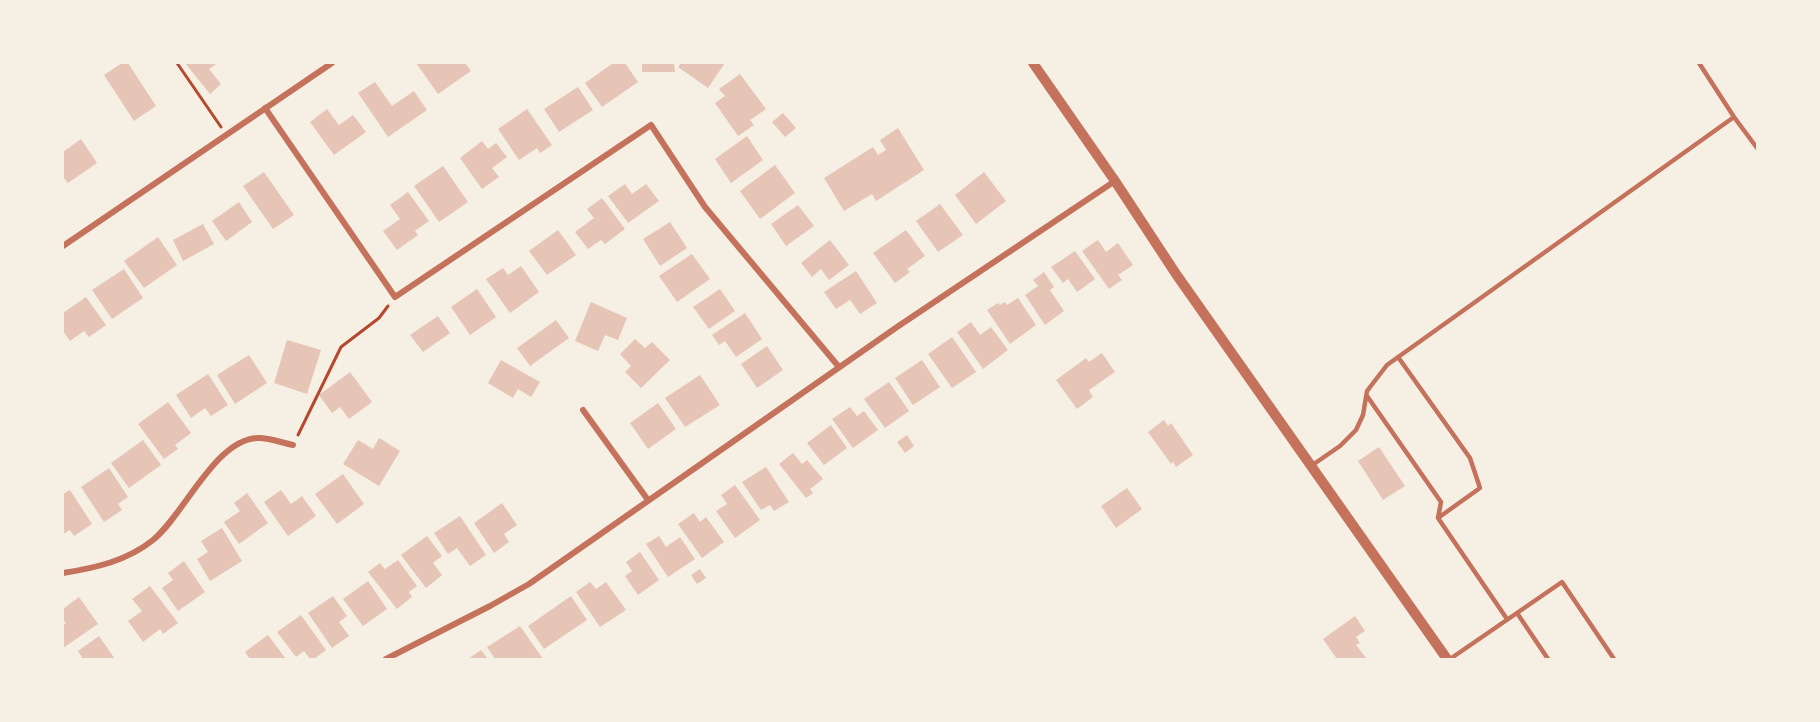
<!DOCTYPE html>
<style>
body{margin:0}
#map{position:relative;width:1820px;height:722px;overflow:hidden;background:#f6efe4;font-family:"PT Sans Narrow",sans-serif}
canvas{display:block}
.frame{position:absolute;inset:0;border:64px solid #f6efe4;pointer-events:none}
</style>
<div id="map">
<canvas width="1820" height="722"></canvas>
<div class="frame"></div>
</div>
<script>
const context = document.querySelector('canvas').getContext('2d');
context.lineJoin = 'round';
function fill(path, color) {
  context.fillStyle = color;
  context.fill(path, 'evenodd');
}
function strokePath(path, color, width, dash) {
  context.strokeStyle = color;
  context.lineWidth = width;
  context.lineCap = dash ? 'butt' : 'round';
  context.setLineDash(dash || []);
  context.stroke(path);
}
fill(new Path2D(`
 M122,63H128L156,106L134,121L104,75Z
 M185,63H218L209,69L221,84L210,94Z
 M416,63H465L471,71L438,94Z
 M613,63H625L638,82L602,107L585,83Z
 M642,63H674L675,72H642Z
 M681,63H725L708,88L678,67Z
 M740,74L766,109L750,120L754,125L738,136L715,103L725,96L719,89Z
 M375,82L392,106L414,91L427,110L388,137L358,93Z
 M578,87L593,110L559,132L544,109Z
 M327,109L339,125L353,115L366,132L334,155L310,122Z
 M527,109L552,145L540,153L537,148L519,160L498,129Z
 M783,113L796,128L785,137L772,122Z
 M898,128L924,170L876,201L872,194L844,211L824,178L873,147L878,155L886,150L880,140Z
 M747,136L763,160L731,183L715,159Z
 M81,139L97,163L68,183L63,177V152Z
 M482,141L488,149L496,143L507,157L492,168L499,177L482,189L460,158Z
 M775,165L795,193L760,219L740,191Z
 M443,166L468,202L439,222L414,186Z
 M264,172L294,215L273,229L243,186Z
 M984,172L1006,201L976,224L955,195Z
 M625,184L632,194L646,184L659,201L628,223L608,196Z
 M408,192L429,221L415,231L418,235L397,250L383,231L400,219L390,205Z
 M602,198L625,229L605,244L601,240L588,249L575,232L594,218L587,209Z
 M239,202L252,222L226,241L212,221Z
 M940,204L963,235L938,252L916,221Z
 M798,205L814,226L786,246L771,224Z
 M670,222L687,248L660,266L643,239Z
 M203,224L214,244L183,261L173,240Z
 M558,230L576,255L547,275L529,251Z
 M906,230L925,256L907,269L910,272L895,283L873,253Z
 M158,237L177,265L144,288L124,261Z
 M830,240L849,265L829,280L821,269L812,277L801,263Z
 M1098,240L1106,252L1118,243L1133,265L1118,275L1122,280L1109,289L1082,251Z
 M1075,251L1095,279L1077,292L1068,279L1063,283L1051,267Z
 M692,254L710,279L677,302L659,276Z
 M521,266L539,292L510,313L486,279L503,268L508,275Z
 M124,269L143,298L112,319L92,290Z
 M856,271L877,303L860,314L850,300L836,309L824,292Z
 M1044,272L1054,287L1050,290L1064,311L1045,325L1025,295L1038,286L1033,280Z
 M477,289L496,317L470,335L451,307Z
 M720,289L735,311L709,329L693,307Z
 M86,297L106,325L89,337L84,331L70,341L63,331V313Z
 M1018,298L1036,325L1010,344L987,310L998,303L1000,305L1005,302L1007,305Z
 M591,302L627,318L618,340L605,335L598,351L575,341Z
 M745,313L762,339L736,357L725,341L719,345L712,335Z
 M438,316L450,333L423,352L410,335Z
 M556,320L569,338L530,366L517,348Z
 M971,322L980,335L991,327L1008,350L983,369L957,332Z
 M952,337L976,372L952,388L928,354Z
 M635,339L645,348L652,342L670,360L641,388L625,372L631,366L620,354Z
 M287,340L321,350L307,394L274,383Z
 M767,346L783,370L757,388L741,364Z
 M1102,353L1115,372L1089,390L1093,397L1077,409L1056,380L1086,358L1089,362Z
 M249,355L267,383L235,404L217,375Z
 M501,360L540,382L531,397L518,389L513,398L488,383Z
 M922,360L940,387L913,405L895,378Z
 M350,372L372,402L349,419L340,407L332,413L319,395Z
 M208,374L228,405L211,416L205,408L191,418L176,395Z
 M700,375L720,405L685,427L665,398Z
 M889,382L909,411L885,428L864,399Z
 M168,402L191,433L175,445L178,449L164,459L138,424Z
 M658,403L676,429L648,449L630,423Z
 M850,407L857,416L864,411L878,430L853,448L832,419Z
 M1164,420L1168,426L1171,423L1193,455L1176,467L1173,462L1171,464L1148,432Z
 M831,425L847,448L824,465L807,443Z
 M907,435L914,446L905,453L897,442Z
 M379,438L400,451L379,486L343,464L358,440L373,449Z
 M143,440L161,465L129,488L111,463Z
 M1379,447L1405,486L1383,500L1358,461Z
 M793,453L802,464L807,460L823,479L810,489L813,493L806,498L779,464Z
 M766,467L789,502L774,511L770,505L761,510L742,482Z
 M109,468L128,497L118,504L122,510L104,522L81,487Z
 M343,474L364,504L337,524L315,494Z
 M735,485L760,520L735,538L716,511L727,504L721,495Z
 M1127,488L1142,509L1116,528L1101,506Z
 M70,490L92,524L74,536L70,530L63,534V494Z
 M281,490L291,504L302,496L316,516L288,536L264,502Z
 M247,493L268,523L239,544L224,522L240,511L234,503Z
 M502,503L517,525L504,534L509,542L494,553L474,523Z
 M694,513L700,522L706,517L724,542L702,558L678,524Z
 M460,516L486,555L470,566L457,548L448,554L434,533Z
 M222,528L242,561L210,581L197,559L208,552L201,541Z
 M427,536L442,556L433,563L442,575L426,588L401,555Z
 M659,536L666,547L680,537L695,559L668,577L646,544Z
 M640,552L659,580L638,595L625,576L632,571L626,562Z
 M398,560L417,586L409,592L412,597L397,609L368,572L380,563L385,569Z
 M184,561L205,592L178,611L162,588L173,580L168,573Z
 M700,569L706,578L697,584L691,575Z
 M368,581L387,609L363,626L343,599Z
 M590,582L596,589L606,582L626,610L600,627L576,592Z
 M150,586L178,623L163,634L160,629L143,642L128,621L142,611L132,599Z
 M333,596L347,616L339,622L349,636L332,648L308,613Z
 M571,596L587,620L544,649L528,626Z
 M79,597L98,624L63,648V625L66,623L63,620V609Z
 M301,615L326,650L314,659H310L304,651L296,657L277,632Z
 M1355,616L1365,631L1356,637L1360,643L1356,645L1367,659H1337L1323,639Z
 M520,626L543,659H495L487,647Z
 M268,635L286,659H250L245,652Z
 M99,636L115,659H83L78,651Z
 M481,650L488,659H468Z`), '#e6c5b7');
strokePath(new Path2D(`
 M177,63L221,127
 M298,435L341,347L379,318L388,306`), '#b5482f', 3);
strokePath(new Path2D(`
 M1699,63L1734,117
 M1398,357L1470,458L1480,488L1438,518
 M1367,396L1441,502L1438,518L1507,619
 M1311,466L1340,446L1356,430L1363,415L1367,391L1387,365L1734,117L1757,148
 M1517,613L1548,659
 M1450,659L1562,582L1614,659`), '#c5725c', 4.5);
strokePath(new Path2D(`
 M265,108L395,297L651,125L705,207L839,367
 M63,246L332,63
 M583,410L648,500
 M63,573C95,568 127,561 153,540C184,515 215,440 257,438C268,437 282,443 293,445
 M386,659L490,606L529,584L897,327L1115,181`), '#c5725c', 6);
strokePath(new Path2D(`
 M1033,63L1115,181L1176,274L1447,659`), '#c5725c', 10);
</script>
